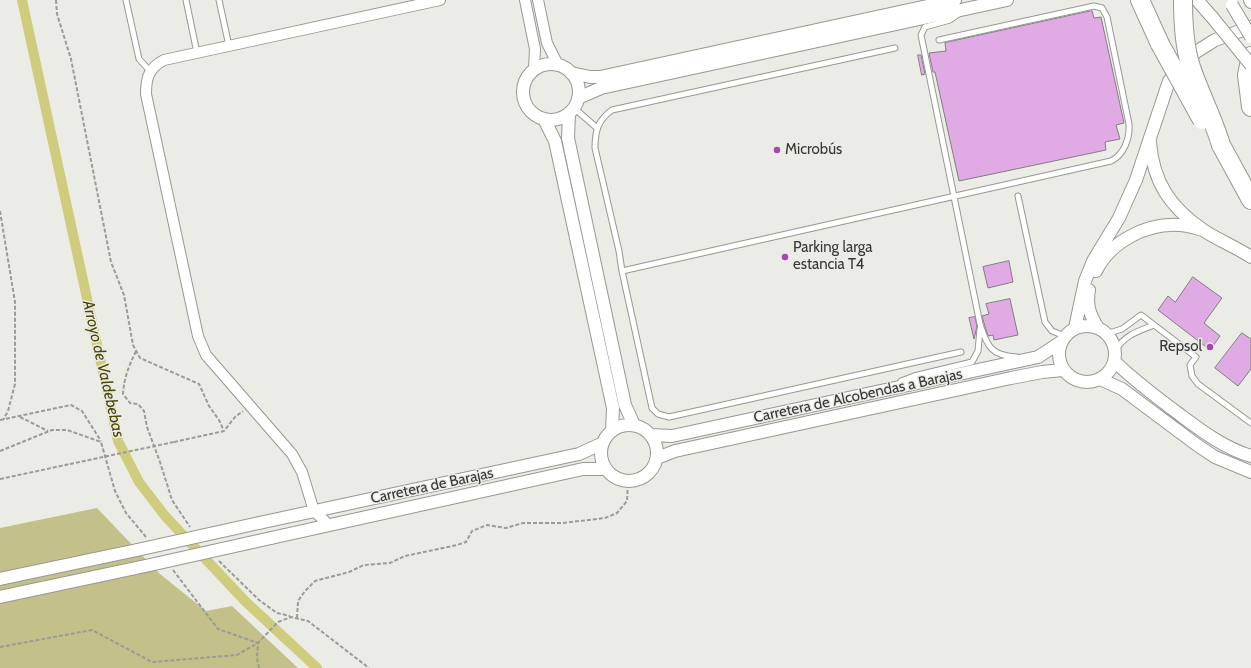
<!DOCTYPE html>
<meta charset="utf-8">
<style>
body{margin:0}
canvas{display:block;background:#ecece7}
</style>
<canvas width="1251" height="668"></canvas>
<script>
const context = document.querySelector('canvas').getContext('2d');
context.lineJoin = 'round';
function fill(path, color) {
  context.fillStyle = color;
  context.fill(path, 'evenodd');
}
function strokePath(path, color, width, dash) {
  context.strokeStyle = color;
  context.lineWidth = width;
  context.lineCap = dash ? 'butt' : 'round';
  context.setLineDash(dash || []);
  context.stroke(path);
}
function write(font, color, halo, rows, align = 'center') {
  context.font = font + ' Cabin,sans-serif';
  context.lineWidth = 3;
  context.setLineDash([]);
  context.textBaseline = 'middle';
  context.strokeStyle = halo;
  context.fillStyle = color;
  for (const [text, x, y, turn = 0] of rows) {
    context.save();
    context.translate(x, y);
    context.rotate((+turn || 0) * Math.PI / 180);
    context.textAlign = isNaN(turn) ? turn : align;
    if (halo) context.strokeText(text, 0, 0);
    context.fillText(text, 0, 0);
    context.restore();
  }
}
fill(new Path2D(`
 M97,508L160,574L206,611L232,606L298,668H0V528Z`), '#c3c089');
strokePath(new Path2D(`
 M22,0L118,441L139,482L165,516L245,601L317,668`), '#d0cc7d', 10);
const building = new Path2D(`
 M1092,11L1094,18L1101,17L1124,123L1116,125L1120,139L1105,142L1106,150L959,181L935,72H933L929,53L946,51L945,43Z
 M918,55H921L925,74L922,75Z
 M1009,261L1013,282L988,288L983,267Z
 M1193,277L1222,298L1204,323L1220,336L1210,350L1158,310L1168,296L1175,302Z
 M1010,299L1018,335L994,340L993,335L988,336L984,323L982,316L989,314L986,304Z
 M975,317L977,327L974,339L969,318Z
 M1242,333L1251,339V369L1238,386L1215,368Z`);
fill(building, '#e0aae4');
strokePath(building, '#817d81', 1);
const service = new Path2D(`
 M126,0L139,59L150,71
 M186,0L197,53
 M219,0L229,46
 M960,13L950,20L925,27L921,35L980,324C987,347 992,356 1017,357
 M895,48L612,110C598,120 595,131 595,148L619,251L622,271L652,408L658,414L669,417L961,352
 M574,108L597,128
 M1018,196L1045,322L1052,331L1065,336
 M622,271L1111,161C1124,155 1130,138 1129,124L1107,17L1102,8L1094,6L939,40
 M1106,334L1122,329L1141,315L1196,357L1190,365L1192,376L1198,384L1251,423
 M1115,350C1127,334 1136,332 1154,325
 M901,381L914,376L972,362L978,351L980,329`);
const minor = new Path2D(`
 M525,0L535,49L534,69
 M538,0L547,43L558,65
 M329,525L314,511L302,472L292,454L206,355L198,336L146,94C146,77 149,68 164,60L440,0`);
const tertiary = new Path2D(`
 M1197,0L1212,17
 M1250,0L1251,2
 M523 92a28 28 0 1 1 56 0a28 28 0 1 1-56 0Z
 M571,73L590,77H600L955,0
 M578,98L601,88L1007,0
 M569,113L568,138L625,405L634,425
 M544,119L555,141L613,408L612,431
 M1150,142C1153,182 1170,207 1203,230C1218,240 1236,247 1251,257
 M1096,271C1110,242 1146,223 1179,225C1187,225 1195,228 1203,230
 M1089,290C1086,305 1090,315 1098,328
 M1059 354a28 28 0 1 1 56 0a28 28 0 1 1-56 0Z
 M1075,328L1085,281L1093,261L1119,218L1136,180L1169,81L1196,52L1215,40L1251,27
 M1114,361C1135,381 1156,397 1179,414C1202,431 1224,448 1251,456
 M1100,379L1122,389L1197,445L1215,457L1251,472
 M601 453a28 28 0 1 1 56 0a28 28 0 1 1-56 0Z
 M651,435L672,436L1038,357L1061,342
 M657,458L675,451L1011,378L1042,372L1063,370
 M259,523L579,454L603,443
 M271,538L583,469H606
 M0,579L137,550
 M0,597L150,565`);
const motorway = new Path2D(`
 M1140,0L1160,44
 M1251,56L1247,75L1251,107
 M1221,145L1251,200`);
strokePath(service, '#989893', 7);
strokePath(minor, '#989893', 12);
strokePath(tertiary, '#989893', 14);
strokePath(motorway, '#989893', 20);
strokePath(new Path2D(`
 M56,0L57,14L71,59L111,262L124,295L133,345L140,358L199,384L209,406L219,420L224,431
 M0,211L15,302V384L8,411L3,420
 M136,351C129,366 124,377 123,394L130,403L138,404L144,411L147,427L160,462L172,500L190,527
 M20,417L48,431
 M0,420L71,405L82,411L101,441
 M174,442L224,431L235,417L243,411
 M0,451L52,430H67L101,442L115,491L126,513L146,537
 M0,479L70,464
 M219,561L259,600L277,613L290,616
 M173,570L218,629L258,643L257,658L259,668
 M297,618L298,601L305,591L315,581L349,572L364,565L390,563L405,556L457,545L466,542L472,531L487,525L506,528L523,523H563L605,518L617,513L627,501L628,481
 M0,647L92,630L152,662L237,655L258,643L278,622L291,617L308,621L369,668`), '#9b9b97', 2, [4, 2]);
strokePath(service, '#fff', 5);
strokePath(minor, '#fff', 10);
strokePath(tertiary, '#fff', 12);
strokePath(motorway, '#fff', 18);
const tertiaryBridge = new Path2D(`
 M1232,5L1251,37
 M1212,17L1251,65
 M137,550L259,523
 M150,565L271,538`);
const motorwayBridge = new Path2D(`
 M1183,0C1183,23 1184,46 1191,67C1200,94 1213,118 1221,145
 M1160,44L1202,120`);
strokePath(tertiaryBridge, '#989893', 14, []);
strokePath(motorwayBridge, '#989893', 20, []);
strokePath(new Path2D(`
 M70,464L174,442`), '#9b9b97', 2, [4, 2]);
strokePath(tertiaryBridge, '#fff', 12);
strokePath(motorwayBridge, '#fff', 18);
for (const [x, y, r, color] of [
 [777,150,4,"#a647b0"],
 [785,257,4,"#a647b0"],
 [1210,347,4,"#a647b0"]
]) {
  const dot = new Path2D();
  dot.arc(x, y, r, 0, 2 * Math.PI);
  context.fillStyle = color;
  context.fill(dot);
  strokePath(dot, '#ecece7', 1.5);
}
write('15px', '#373735', '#ecece7', [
 ["Microbús",785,150],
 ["Parking larga",793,248],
 ["estancia T4",793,265],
 ["Repsol",1202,347,"right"]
], 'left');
write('15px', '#373735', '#ecece7', [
 ["Carretera de Alcobendas a Barajas",858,396,-12],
 ["Carretera de Barajas",432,486,-12]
]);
write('italic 16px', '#4a4607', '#ecece7', [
 ["Arroyo de Valdebebas",103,369,77]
]);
</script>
